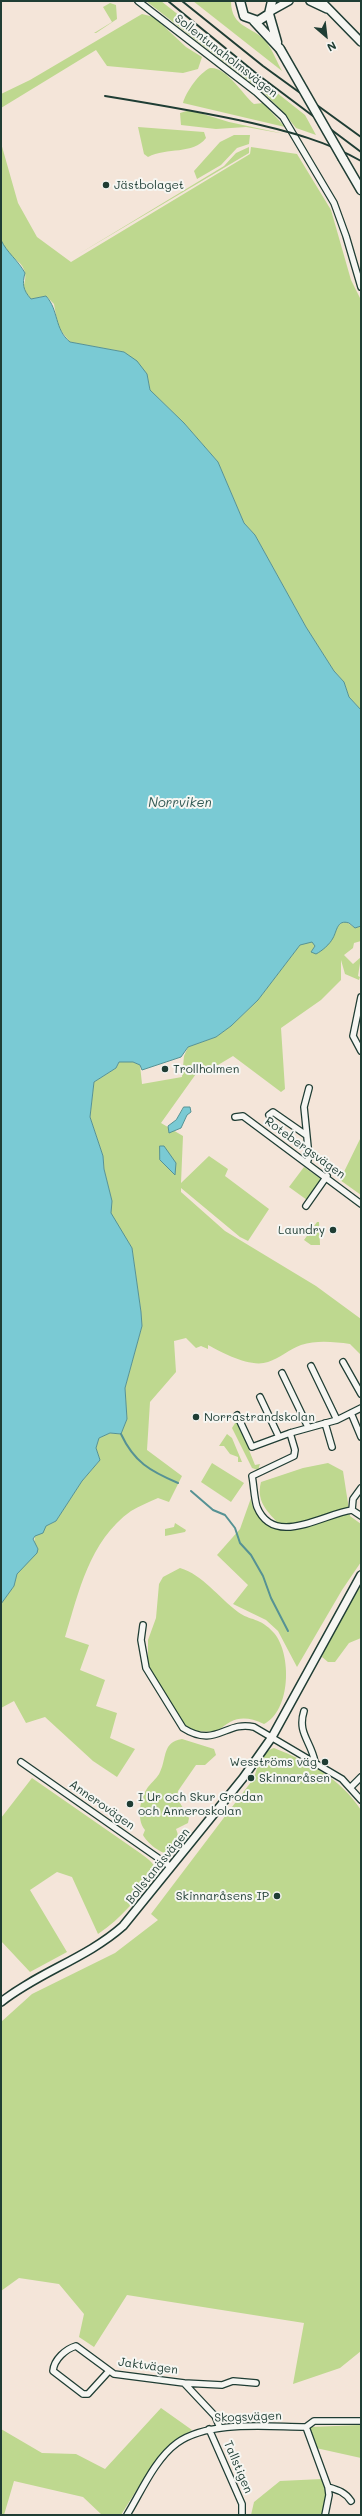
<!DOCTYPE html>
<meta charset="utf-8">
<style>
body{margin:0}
#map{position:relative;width:362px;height:2516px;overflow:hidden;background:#f4e5d9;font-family:Mali,sans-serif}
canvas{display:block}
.frame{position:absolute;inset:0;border:2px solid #1f3d34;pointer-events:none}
.north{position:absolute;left:306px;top:16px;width:40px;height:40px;-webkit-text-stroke:3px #f6f6f2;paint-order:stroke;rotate:152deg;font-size:11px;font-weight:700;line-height:16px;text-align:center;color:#1f3d34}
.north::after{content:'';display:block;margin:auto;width:14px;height:18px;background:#1f3d34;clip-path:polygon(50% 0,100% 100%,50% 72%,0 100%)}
</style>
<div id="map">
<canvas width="362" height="2516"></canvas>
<div class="frame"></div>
<div class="north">N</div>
</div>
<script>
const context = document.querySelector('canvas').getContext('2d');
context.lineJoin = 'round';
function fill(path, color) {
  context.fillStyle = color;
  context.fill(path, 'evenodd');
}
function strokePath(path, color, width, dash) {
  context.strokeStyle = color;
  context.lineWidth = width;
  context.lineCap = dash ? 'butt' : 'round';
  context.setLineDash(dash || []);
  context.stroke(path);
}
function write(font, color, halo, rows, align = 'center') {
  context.font = font + ' Mali,sans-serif';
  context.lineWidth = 4;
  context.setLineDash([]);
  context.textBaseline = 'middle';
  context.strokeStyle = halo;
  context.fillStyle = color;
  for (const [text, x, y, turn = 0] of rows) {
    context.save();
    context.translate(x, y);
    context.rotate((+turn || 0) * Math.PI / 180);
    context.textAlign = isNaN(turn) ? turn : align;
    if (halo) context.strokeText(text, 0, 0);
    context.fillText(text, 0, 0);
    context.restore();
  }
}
fill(new Path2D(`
 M146,1H161L305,115L316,135L296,128L283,112L263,92Z
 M193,1H231C231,29 253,25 267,43C273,51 277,62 282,71Z
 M110,3L116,5L117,19L96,33H94L112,22L103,7Z
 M142,14L154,17L186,47L202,57L198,69L183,73L107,66L96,50L1,108V94L30,80Z
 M210,68C226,66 243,95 254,104L263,103L285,127L183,103C186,92 199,73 210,68Z
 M190,110L229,122L285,134L246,127L216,129L181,125L180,113Z
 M138,127L204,132L206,138C193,155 167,147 148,157L144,154Z
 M234,135H250L249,144L237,148L221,165L197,179L194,171L220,142Z
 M1,143L18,203L37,237L71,262L250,154L251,147L297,154L331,210L351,280L361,300V710L349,697L344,682L334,671L306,627L255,535L244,523L218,462L184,423L150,390L147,374L124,352L70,342L58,327L54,304L46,296L31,299C18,285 27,286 25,273C23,262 13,259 6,252C4,249 3,244 1,240Z
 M249,147V153L77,255L224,166L236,153Z
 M345,921L355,928L361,926V941L354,943L353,948L344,955L353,964L361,957L358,976L360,977L359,980L345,974L341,960V980L321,1000L281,1028L285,1089L281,1092L233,1056L208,1071L203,1064L161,1123L183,1136L181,1183L209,1156L228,1169L225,1176L269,1209L248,1241L240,1237L181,1188V1192L225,1231L316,1286L361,1319V1355L350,1344C334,1342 317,1340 301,1345C290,1349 280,1358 268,1362C250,1368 223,1353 208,1345V1349L201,1346L196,1348L186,1338L174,1341L176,1372L150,1402L147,1450L182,1476L169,1502L158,1498C149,1502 139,1506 131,1511C89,1541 79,1592 65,1637L89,1645L80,1670L105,1680L96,1706L117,1713L110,1738L135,1749L117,1777L93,1761L45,1717L26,1723L14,1701L1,1708V1604L14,1586L17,1574L38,1548L34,1544L35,1536L46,1526L56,1521L82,1481L100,1460L96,1448L99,1438L110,1433L121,1434L127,1419L125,1388L142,1326L141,1312L132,1248L110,1213L112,1201L104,1169L103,1156L90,1117L94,1082L116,1068L119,1062H133L140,1065L142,1084L182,1077L184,1056L188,1047L216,1037L231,1026L258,1000L300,945L312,941L315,946L311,952C335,948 327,930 345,921Z
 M361,1137V1195L340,1180Z
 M304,1167L321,1179L307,1200L289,1187Z
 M317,1222H319L320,1245H311L304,1240Z
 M237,1420L251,1449L249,1450L255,1465L260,1464L258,1470L252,1468L232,1428Z
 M227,1434L232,1438L242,1462H238V1457L230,1454L224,1446H219Z
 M212,1463L244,1483L231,1502L201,1482Z
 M328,1463L343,1471L350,1516L361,1524V1562L342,1590L297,1667L278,1631L266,1620L233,1604L248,1585L217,1555L240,1529L251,1498C252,1515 267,1527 284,1530C271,1514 255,1504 261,1482L303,1468Z
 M175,1523L186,1530L185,1532L165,1536V1529L174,1527Z
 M180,1568C203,1575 218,1597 238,1612C250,1621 260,1617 274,1633C292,1654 291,1711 264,1724C244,1715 233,1717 217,1732L192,1731L182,1723L148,1667V1640L156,1618L159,1584L163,1577Z
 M361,1585V1638L349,1643L335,1662H328L322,1657L327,1642Z
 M182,1739L214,1749L216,1755L205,1765H196L178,1791L177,1798L189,1818L188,1823L176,1829C180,1838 179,1848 171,1855C161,1854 147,1843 143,1835L145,1830C136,1819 140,1798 148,1787C152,1782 158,1777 160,1772C167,1758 162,1742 182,1739Z
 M274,1748C309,1762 340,1778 361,1810V2351L340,2368L293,2384L304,2323L127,2295L94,2347L79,2337L84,2314L59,2284L19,2278L1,2291V2022L32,1994L115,1953L158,1920L151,1914L254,1778C258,1766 261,1752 274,1748Z
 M32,1778L140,1853C148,1859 157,1864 156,1875C138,1897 122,1918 98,1934L72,1877L57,1872L30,1890L67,1952L30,1972L1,1941V1818Z
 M161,2408L192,2430C159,2449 141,2484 121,2515H102L83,2497L14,2481L4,2515H1V2429L42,2453L76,2454L105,2469Z
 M361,2425V2458L316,2448L310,2427Z
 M322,2479L327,2498L323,2515H251L254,2502L280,2481Z`), '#bed88f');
const water = new Path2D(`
 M1,240C7,253 18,260 25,273C22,284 23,290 31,299L46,296C59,310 54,329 70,342L124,352L137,361L147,374L150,390L184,423L218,462L244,523L255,535L306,627L334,671L344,682L349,697L361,710V926L355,928L349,923C337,919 337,931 333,938C330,944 322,951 316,954L311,952L315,946L312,942L300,945L258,1000L231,1026L216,1037L188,1047L181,1057L142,1070L140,1065L133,1062H119L116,1068L94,1082L90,1117L103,1156L104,1169L112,1201L111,1213L132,1248L141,1312L142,1326L125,1388L127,1419L121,1434L110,1433L99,1438L96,1448L100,1460L82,1481L56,1521L46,1526L43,1533L35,1536L33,1539L38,1549L37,1553L17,1574L14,1586L1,1604Z
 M184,1107H190L191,1112L187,1115L181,1128L169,1133L168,1126L176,1120Z
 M160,1146H164L176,1163L175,1175L160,1160Z`);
fill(water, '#7acad4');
strokePath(water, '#569294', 1);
strokePath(new Path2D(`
 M121,1434C134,1462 150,1471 178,1483
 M191,1491L213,1510L225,1515L235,1528L240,1543L251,1555L263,1576L271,1598L288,1631`), '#569294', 2);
const minor = new Path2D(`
 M138,1L256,92L283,117L334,203L346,236L361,287
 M361,997L353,1036L361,1051
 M269,1115L273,1112L306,1135
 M235,1117L243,1116L361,1204
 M307,1163L309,1157L304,1107L309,1088
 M306,1206L327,1176
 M343,1362L361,1394
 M311,1366L337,1420
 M282,1373L308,1427
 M260,1397L279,1437
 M361,1408L337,1420L290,1433L295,1450L294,1456L252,1476C254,1486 254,1498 257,1507C274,1548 323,1514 352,1510L361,1516
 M351,1413L361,1437
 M237,1415L252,1447L290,1433
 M325,1423L332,1447
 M352,1510L353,1499L361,1488
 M143,1625L141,1640L146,1668L183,1728C216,1749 226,1720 254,1727L342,1779L361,1800
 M304,1711C297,1733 311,1741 315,1762
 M21,1762L171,1867
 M351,1787L361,1777
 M109,2371L88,2394H83L53,2371C54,2359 66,2349 76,2346L114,2374L184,2383L215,2416L220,2428
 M184,2383L222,2385L233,2381L256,2383
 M306,2427L328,2487L329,2495L325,2515
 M209,2429L242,2504V2515
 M328,2487C338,2490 345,2492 351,2501
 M127,2515C141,2492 155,2459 177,2443C209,2420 268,2427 306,2427L314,2421H361`);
const tertiary = new Path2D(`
 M310,1L327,9
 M321,1L361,42
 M271,11L289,1
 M1,2002C39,1972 87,1958 123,1926L243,1778L272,1737L361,1575`);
const secondary = new Path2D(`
 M240,1L244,16L258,21L269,14L272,1
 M269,14L277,42
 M254,21L280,49
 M343,159L361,190`);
strokePath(minor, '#1f3d34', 8);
strokePath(tertiary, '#1f3d34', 10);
strokePath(secondary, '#1f3d34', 11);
strokePath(minor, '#f6f6f2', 5.5);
strokePath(tertiary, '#f6f6f2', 7);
strokePath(secondary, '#f6f6f2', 8);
strokePath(new Path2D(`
 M168,1L257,74L361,152
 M182,1L263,66L361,137
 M105,96C154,104 203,112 252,123C290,132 326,141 361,161`), '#1f3d34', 2);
const secondaryBridge = new Path2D(`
 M280,49L343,159`);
strokePath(secondaryBridge, '#1f3d34', 11, []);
strokePath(secondaryBridge, '#f6f6f2', 8);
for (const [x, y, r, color] of [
 [106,185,4,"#1f3d34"],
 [165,1069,4,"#1f3d34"],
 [333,1230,4,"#1f3d34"],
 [196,1417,4,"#1f3d34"],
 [325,1762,4,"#1f3d34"],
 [251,1778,4,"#1f3d34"],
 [130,1804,4,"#1f3d34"],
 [277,1896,4,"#1f3d34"]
]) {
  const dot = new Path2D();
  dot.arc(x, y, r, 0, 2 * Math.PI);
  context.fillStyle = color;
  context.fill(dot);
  strokePath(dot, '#f6f6f2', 1.5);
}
write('12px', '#1f3d34', '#f6f6f2', [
 ["Sollentunaholmsvägen",226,56,38],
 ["Rotebergsvägen",305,1148,36],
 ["Annerovägen",102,1805,35],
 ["Bollstanäsvägen",158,1866,-51],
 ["Jaktvägen",148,2366,8],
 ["Skogsvägen",248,2417,-2],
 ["Tallstigen",238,2467,67]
]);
write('12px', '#1f3d34', '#f6f6f2', [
 ["Jästbolaget",114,185],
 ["Trollholmen",173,1069],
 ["Laundry",325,1230,"right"],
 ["Norrastrandskolan",204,1417],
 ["Wesströms väg",317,1762,"right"],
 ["Skinnaråsen",259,1778],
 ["I Ur och Skur Grodan",138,1797],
 ["och Anneroskolan",138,1811],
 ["Skinnaråsens IP",269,1896,"right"]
], 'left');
write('italic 13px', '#315954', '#f6f6f2', [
 ["Norrviken",180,803]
]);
</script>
